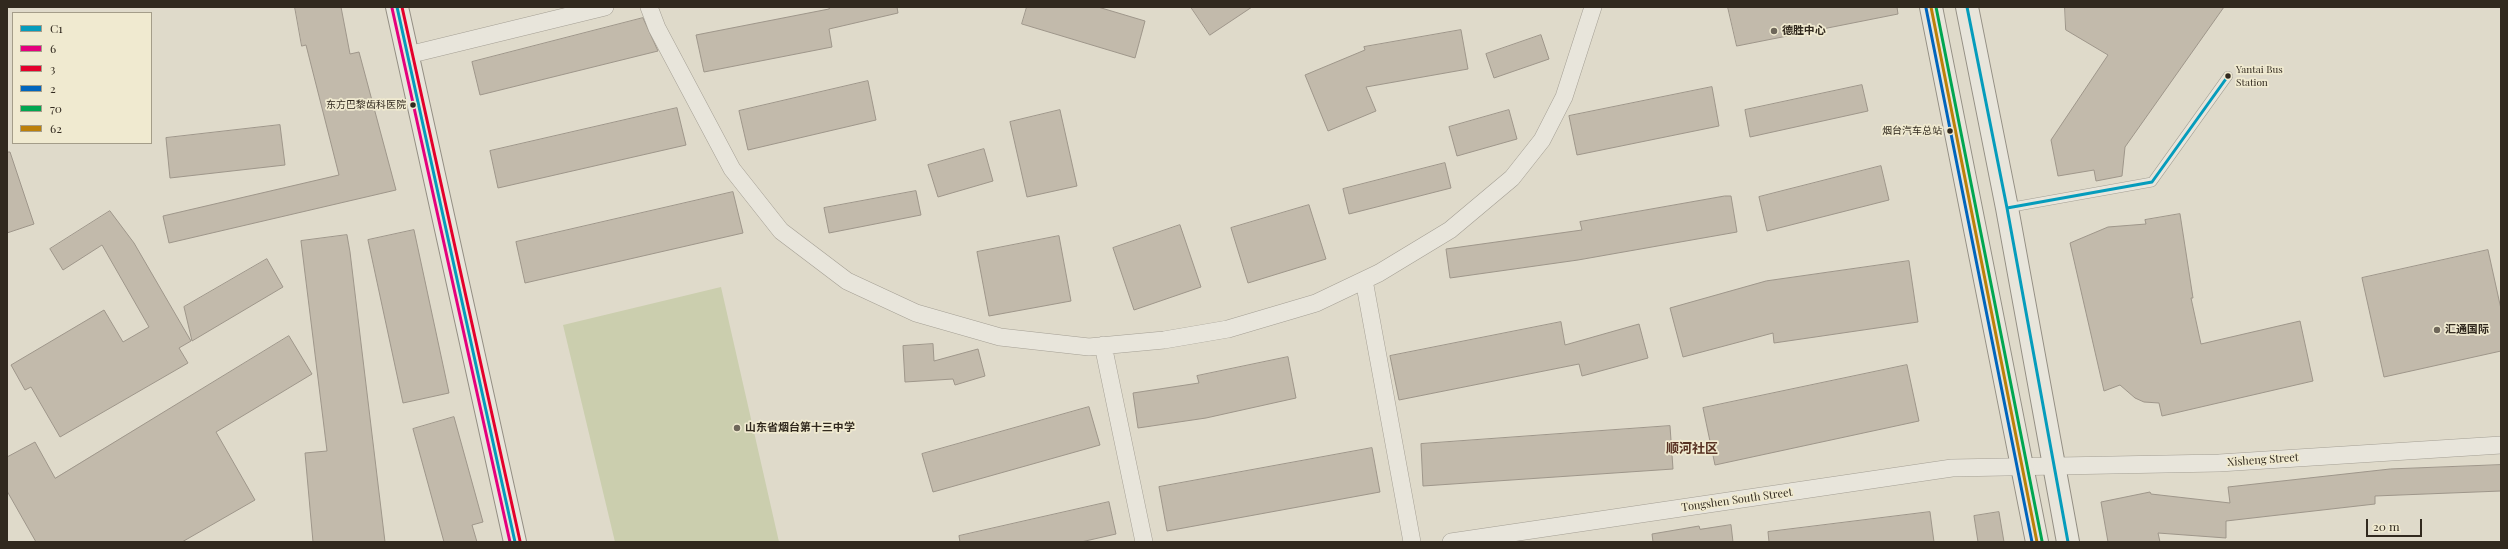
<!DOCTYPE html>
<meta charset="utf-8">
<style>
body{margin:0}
#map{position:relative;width:2508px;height:549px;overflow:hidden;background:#dfdaca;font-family:"Playfair Display",serif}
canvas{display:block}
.frame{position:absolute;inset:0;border:8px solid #31291e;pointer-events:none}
.legend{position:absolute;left:12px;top:12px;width:140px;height:132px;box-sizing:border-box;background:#f0ead0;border:1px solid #a49d89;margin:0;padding:5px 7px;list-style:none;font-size:12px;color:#31291e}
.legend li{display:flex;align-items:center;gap:8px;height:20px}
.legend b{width:20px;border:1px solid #a49d89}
.scale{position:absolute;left:2366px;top:519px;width:56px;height:18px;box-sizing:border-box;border:2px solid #31291e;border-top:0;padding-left:5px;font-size:12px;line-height:14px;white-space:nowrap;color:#31291e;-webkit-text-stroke:3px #f0ead0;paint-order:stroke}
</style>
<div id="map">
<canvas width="2508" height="549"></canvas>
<div class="frame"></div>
<ul class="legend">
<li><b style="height:5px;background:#059cbc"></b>C1</li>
<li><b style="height:5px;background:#e5007d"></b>6</li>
<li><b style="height:5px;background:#e4002b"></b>3</li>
<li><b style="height:5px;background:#0065bd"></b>2</li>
<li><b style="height:5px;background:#00a651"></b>70</li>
<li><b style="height:5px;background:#bc8009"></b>62</li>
</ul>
<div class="scale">20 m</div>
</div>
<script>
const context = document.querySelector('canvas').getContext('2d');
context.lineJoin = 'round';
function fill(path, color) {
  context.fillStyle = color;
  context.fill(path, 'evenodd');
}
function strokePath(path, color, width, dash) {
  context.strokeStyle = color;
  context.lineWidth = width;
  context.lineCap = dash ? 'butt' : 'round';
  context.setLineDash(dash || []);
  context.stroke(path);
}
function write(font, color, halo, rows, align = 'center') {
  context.font = font + ' "Playfair Display","Noto Sans SC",serif';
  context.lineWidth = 3.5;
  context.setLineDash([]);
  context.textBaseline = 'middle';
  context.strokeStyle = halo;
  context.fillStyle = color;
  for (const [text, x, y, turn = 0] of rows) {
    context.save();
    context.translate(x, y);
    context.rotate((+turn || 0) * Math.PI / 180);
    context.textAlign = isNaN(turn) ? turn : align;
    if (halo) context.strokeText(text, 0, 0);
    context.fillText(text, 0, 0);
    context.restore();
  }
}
fill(new Path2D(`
 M721,287L779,542H615L563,325Z`), '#cbceae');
const building = new Path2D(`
 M295,7H341L350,54L359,52L396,190L169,243L163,216L339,175L306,45L302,46Z
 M829,7H897L898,13L829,29L832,47L704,72L696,35L829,9Z
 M1027,7H1098L1145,21L1135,58L1022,24Z
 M1191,7H1252L1210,35Z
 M1728,7H1897L1898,14L1737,46Z
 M2065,7H2224L2125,147L2122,176L2096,181L2094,170L2058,176L2051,140L2108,55L2066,30Z
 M643,18L658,51L480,95L472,62Z
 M1461,30L1468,69L1366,87L1376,111L1328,131L1305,75L1365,50L1364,47Z
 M1541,35L1549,59L1494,78L1486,54Z
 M868,81L876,120L748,150L739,111Z
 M1862,85L1868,111L1750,137L1745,110Z
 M1712,87L1719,126L1577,155L1569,116Z
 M677,108L686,145L498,188L490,151Z
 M1060,110L1077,186L1027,197L1010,122Z
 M1509,110L1517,139L1457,156L1449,127Z
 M280,125L285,165L170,178L166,138Z
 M984,149L993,181L938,197L928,165Z
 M7,152H10L34,224L7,233Z
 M1445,163L1451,188L1349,214L1343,189Z
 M1881,166L1889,200L1767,231L1759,197Z
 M916,191L921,215L829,233L824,208Z
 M733,192L743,233L525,283L516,242Z
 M1725,196H1731L1737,232L1578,260L1450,278L1446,249L1582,230L1580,222Z
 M1309,205L1326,259L1248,283L1231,228Z
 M110,211L134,243L191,341L179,348L188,363L60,437L31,387L25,390L11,365L104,310L123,342L149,327L102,245L63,270L50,249Z
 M2180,214L2193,298H2191L2201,344L2300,321L2313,381L2162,416L2159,403L2144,402L2135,398L2120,385L2104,391L2070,243L2108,227L2146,224L2145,220Z
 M1180,225L1201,287L1134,310L1113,248Z
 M414,230L449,393L403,403L368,240Z
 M347,235L350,252L385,542H313L305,453L327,451L301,241Z
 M1059,236L1071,301L989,316L977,252Z
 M2488,250L2501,309V351L2384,377L2362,278Z
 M267,259L283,287L192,341L184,307Z
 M1909,261L1918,322L1774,343L1773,333L1683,357L1670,308L1766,281Z
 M1561,322L1565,345L1639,324L1648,358L1582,376L1579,364L1399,400L1390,356Z
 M289,336L312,374L216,432L255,500L182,542H36L7,491V457L35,442L55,478Z
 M933,344L934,361L978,349L985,376L955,385L953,379L905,382L903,346Z
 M1288,357L1296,398L1206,418L1138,428L1133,393L1199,383L1197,376Z
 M1907,365L1919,421L1715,465L1703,408Z
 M1089,407L1100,445L933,492L922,454Z
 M454,417L483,522L472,525L477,542H444L413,429Z
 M1670,426L1673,469L1423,486L1421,444Z
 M1372,448L1380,492L1167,531L1159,487Z
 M2501,465V491L2375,496V504L2226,521V538L2158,533L2160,542H2108L2101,502L2150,492L2151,494L2230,503L2228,487L2390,469Z
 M1109,502L1116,534L1081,542H960L959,536Z
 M1930,512L1934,542H1769L1768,532Z
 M1999,512L2004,542H1978L1974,516Z
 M1731,525L1733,542H1653L1652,534L1699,526L1700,529Z`);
fill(building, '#c2baab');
strokePath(building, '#9e968a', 1);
const lane = new Path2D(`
 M2007,208L2152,182L2228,76`);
const street = new Path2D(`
 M649,7L657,28L732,169L781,231L847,281L916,313L1000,337L1089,347L1164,340L1228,329L1316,303L1379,273L1450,230L1512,178L1542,140L1564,97L1593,7
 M408,55L605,7
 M1364,280L1412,542
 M1103,345L1144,542
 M1451,542L1952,468L2219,463L2501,445`);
const secondary = new Path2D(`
 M397,7L515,542
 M1931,7L2037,542
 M1967,7L2007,208L2068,542`);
strokePath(lane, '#a49f94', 10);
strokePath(street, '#a49f94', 18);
strokePath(secondary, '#948f84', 24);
strokePath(lane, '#e8e5db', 9);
strokePath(street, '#e8e5db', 17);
strokePath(secondary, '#e8e5db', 22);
strokePath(new Path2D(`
 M397,7L515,542
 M1967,7L2007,208L2068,542
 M2007,208L2152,182L2228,76`), '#059cbc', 3);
strokePath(new Path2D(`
 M392,8L510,542`), '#e5007d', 3);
strokePath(new Path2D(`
 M402,7L520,541`), '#e4002b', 3);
strokePath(new Path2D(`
 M1926,8L2032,542`), '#0065bd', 3);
strokePath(new Path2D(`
 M1936,7L2042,541`), '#00a651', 3);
strokePath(new Path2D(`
 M1931,7L2037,542`), '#bc8009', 3);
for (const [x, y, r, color] of [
 [1774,31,4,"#6e675a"],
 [2228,76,3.5,"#31291e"],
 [413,105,3.5,"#31291e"],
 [1950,131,3.5,"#31291e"],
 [2437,330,4,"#6e675a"],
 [737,428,4,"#6e675a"]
]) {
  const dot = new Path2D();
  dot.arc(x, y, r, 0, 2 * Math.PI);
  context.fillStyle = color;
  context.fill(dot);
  strokePath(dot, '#f0ead0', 1.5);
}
write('10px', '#31291e', '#f0ead0', [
 ["Yantai Bus",2236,70,"left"],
 ["Station",2236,83,"left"],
 ["东方巴黎齿科医院",406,105],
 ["烟台汽车总站",1942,131]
], 'right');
write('bold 11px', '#31291e', '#f0ead0', [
 ["德胜中心",1782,31],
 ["汇通国际",2445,330],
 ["山东省烟台第十三中学",745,428]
], 'left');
write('11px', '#31291e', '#f0ead0', [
 ["Xisheng Street",2263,460,-4],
 ["Tongshen South Street",1737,500,-8]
]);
write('bold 13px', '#583223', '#f0ead0', [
 ["顺河社区",1692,449]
]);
</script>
